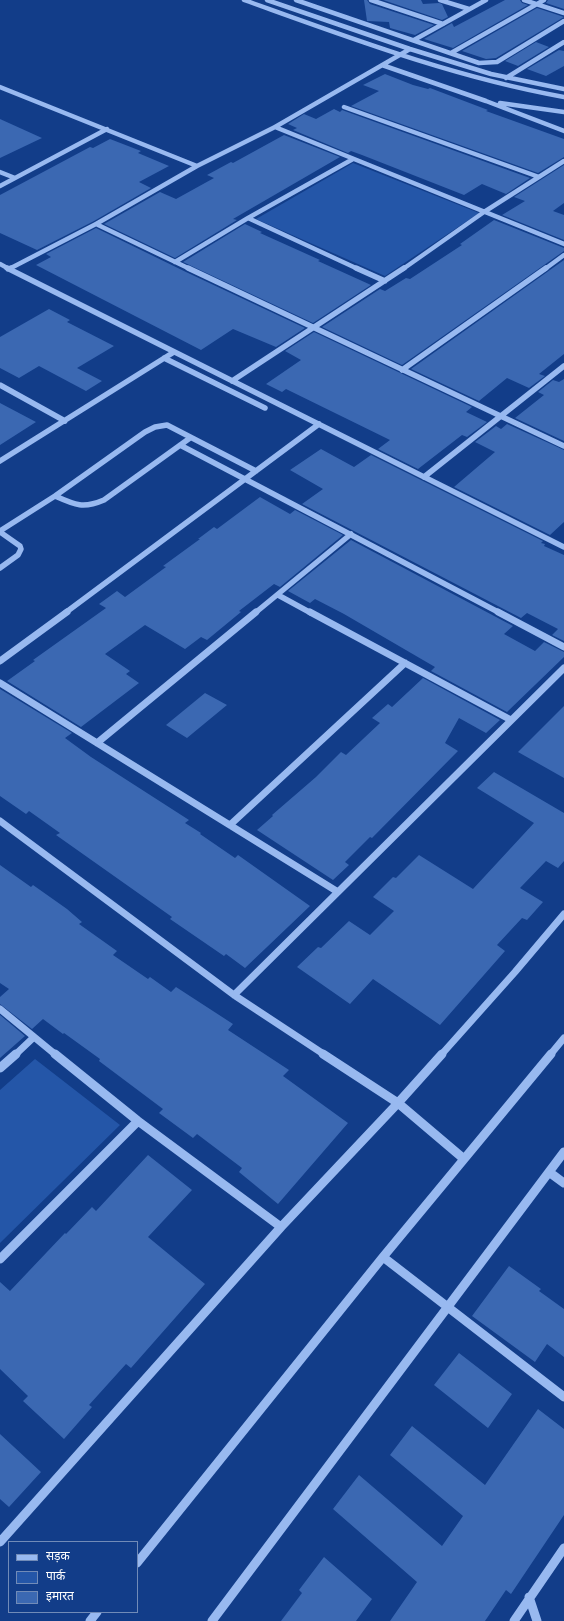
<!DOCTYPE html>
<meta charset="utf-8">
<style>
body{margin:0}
#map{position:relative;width:564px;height:1621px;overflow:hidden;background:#123d89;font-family:Arial,"Noto Sans Devanagari",sans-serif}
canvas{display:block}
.legend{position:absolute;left:8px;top:1541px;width:130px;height:72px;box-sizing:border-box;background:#123d89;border:1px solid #718bb8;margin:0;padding:5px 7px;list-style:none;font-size:12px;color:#fff}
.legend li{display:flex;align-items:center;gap:8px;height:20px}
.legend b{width:20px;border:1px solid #718bb8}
</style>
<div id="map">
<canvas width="564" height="1621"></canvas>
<ul class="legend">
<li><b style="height:5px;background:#98b9f0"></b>सड़क</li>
<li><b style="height:11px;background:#2456a8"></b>पार्क</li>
<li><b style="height:11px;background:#3b68b2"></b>इमारत</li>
</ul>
</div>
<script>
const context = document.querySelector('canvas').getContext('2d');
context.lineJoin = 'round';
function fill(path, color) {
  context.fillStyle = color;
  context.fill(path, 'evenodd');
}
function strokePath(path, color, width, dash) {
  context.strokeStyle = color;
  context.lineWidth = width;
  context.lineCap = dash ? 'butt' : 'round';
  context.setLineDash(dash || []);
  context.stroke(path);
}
fill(new Path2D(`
 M353,163L479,213L385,276L256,219Z
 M35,1059L120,1125L0,1243V1090Z`), '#2456a8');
fill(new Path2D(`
 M364,0H367L370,4L434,25L415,35L390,28L389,22L367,21Z
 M383,0H421L423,4L439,3L442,4L448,17L442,20Z
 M505,0H520L522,3L528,5L453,48L424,39L452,23L454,27Z
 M548,0H564V9L546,3Z
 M537,8L564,17L496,58L486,59L462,51Z
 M536,42L549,47L518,66L505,61Z
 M559,50L564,51V66L546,76L527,69Z
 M385,74L413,85L428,89L430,88L488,110L486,111L564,139V157L538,173L351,106L379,91L363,85Z
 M334,109L340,112L342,110L530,178L506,194L482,184L464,195L362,155L351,151L348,153L293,130L297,128L288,124L304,114L316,119Z
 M0,119L42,138L0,158Z
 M284,135L340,157L233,219L237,220L175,258L104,224L160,192L176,199L214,178L207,175L231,162L233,163Z
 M110,139L141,151L138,153L169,166L139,182L151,188L94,221L37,250L0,233V195L90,147L93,148Z
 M564,165V203L553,211L564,215V240L502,215L525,201L514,197Z
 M494,220L564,248V251L402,365L322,327L380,289L385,291L406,278L410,279L462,245L460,244Z
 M245,224L262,232L260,233L320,260L318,261L371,285L313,323L183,262Z
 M96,228L186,272L305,328L276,347L233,329L201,350L36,265L51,257L46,254Z
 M564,260V354L539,374L545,376L529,388L507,378L479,401L411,369Z
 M49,309L70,320L67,322L114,346L77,368L102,381L86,391L39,366L19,378L0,368V337Z
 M314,332L472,407L466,412L487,422L467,437L462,435L418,469L378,449L390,440L286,389L282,392L266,384L301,360L285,351Z
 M564,379V441L515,418L544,395L538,392L553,380L559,382Z
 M0,403L36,422L0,445Z
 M507,424L564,450V522L550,535L454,487L495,452L475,442L496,426L501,429Z
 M321,449L354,467L371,455L543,541L541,543L545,544L544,546L564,555V641L552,635L558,629L527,613L521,618L302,504L323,489L290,470Z
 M260,497L290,514L295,510L343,535L280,587L274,584L239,611L241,612L207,640L201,637L185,649L145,625L105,654L130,671L126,674L139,683L81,727L7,681L35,661L33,660L106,608L99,604L117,591L125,597L166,567L163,566L200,539H198L214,527L217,529Z
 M351,540L513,626L504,634L535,651L544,642L564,652V657L507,712L431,671L435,667L344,614L315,599L310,603L288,591Z
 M423,678L500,720L486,733L459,718L445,743L458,751L372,838L370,837L345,862L349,865L333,880L257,830L273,816L272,815L316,777L341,752L346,755L380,723L372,718L388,704L392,707Z
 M0,689L72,733L65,738L91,757L189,820L185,823L201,833L200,834L235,858L238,855L310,906L245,968L226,954L224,956L170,919L172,917L56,835L60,833L29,811L26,814L0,796Z
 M205,693L227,705L187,738L166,725Z
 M564,706V778L518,752Z
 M494,772L564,813V861L558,868L546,861L520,888L543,902L527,920L522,918L497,945L505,951L440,1025L373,979L350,1004L297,967L318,947L321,948L349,921L370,935L394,911L373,897L393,877L396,878L419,855L473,889L534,823L477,788Z
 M0,865L31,887L33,885L67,909L82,922L79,924L117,951L113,955L148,979L150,977L171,992L176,987L233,1024L228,1030L289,1070L283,1076L348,1123L278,1204L239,1172L242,1168L197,1134L193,1138L159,1113L163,1109L99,1061L100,1059L64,1033L63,1034L43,1019L32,1029L0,1004V997L9,989L0,983Z
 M0,1015L25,1036L0,1058Z
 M148,1155L192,1190L148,1237L205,1284L131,1368L126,1364L89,1405L92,1407L64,1439L23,1401L28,1396L0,1369V1282L10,1291L65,1233L66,1234L92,1207L96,1211Z
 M509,1266L541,1289L539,1291L564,1309V1357L547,1344L535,1362L472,1316Z
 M459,1353L512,1394L488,1428L434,1385Z
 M538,1409L564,1429V1515L511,1594L506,1590L485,1621H390L417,1582L333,1509L359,1475L442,1546L463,1516L390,1455L412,1426L485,1485Z
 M0,1434L41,1472L9,1507L0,1499Z
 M324,1557L372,1599L356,1621H281L302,1593L299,1590Z`), '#3b68b2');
strokePath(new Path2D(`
 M244,0C350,38 453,77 564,97
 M267,0L410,49L491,74L564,89
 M296,0L479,63L497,62L564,21
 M371,0L443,24
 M440,0L469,9
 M524,0L564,13
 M414,40L486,0
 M451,53L544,0
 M382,65L486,101L564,131
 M506,78L564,42
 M0,87L197,166
 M500,103L564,112
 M344,107L539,177
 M275,127L564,244
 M0,172L15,178
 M0,186L107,129
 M248,218L358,269
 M96,224L190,269
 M175,262L248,218L353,159
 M0,264L9,269
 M9,269L96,224L197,166L275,127L410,49
 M403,269L484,212L564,161
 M545,269L564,255`), '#98b9f0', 4.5);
strokePath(new Path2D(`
 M7,268L564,547
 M188,268L564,446
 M356,268L385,281
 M8,269L11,268
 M164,358L265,408
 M402,370L546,268
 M232,381L404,268
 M0,385L65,421
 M180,445L500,613
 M0,461L174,352
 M424,477L564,366
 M55,496C75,505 83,509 104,500L190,438
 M0,531L55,496L145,432L155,427L167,425L256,471
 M0,532L20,546L21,549L18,555L0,568
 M278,595L311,613
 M65,613L319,424
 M255,613L351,534`), '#98b9f0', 5.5);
strokePath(new Path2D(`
 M310,612L511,720
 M498,612L564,647
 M0,661L67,612
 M0,683L338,892
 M97,743L256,612
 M0,821L234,995L325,1055
 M230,825L405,663
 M234,995L564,668
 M0,1009L56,1055
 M15,1055L34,1037
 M441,1055L515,972L564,914
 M550,1055L564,1038`), '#98b9f0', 7);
strokePath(new Path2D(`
 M55,1054L138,1121L281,1227
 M323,1054L398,1103L464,1159
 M0,1068L16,1054
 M549,1172L564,1183
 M383,1257L564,1397
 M0,1259L138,1121
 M0,1542L281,1227L398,1103L442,1054
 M137,1563L383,1257L551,1054
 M529,1597L537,1621
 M90,1621L97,1612
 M212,1621L564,1152
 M514,1621L564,1548`), '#98b9f0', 9);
</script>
